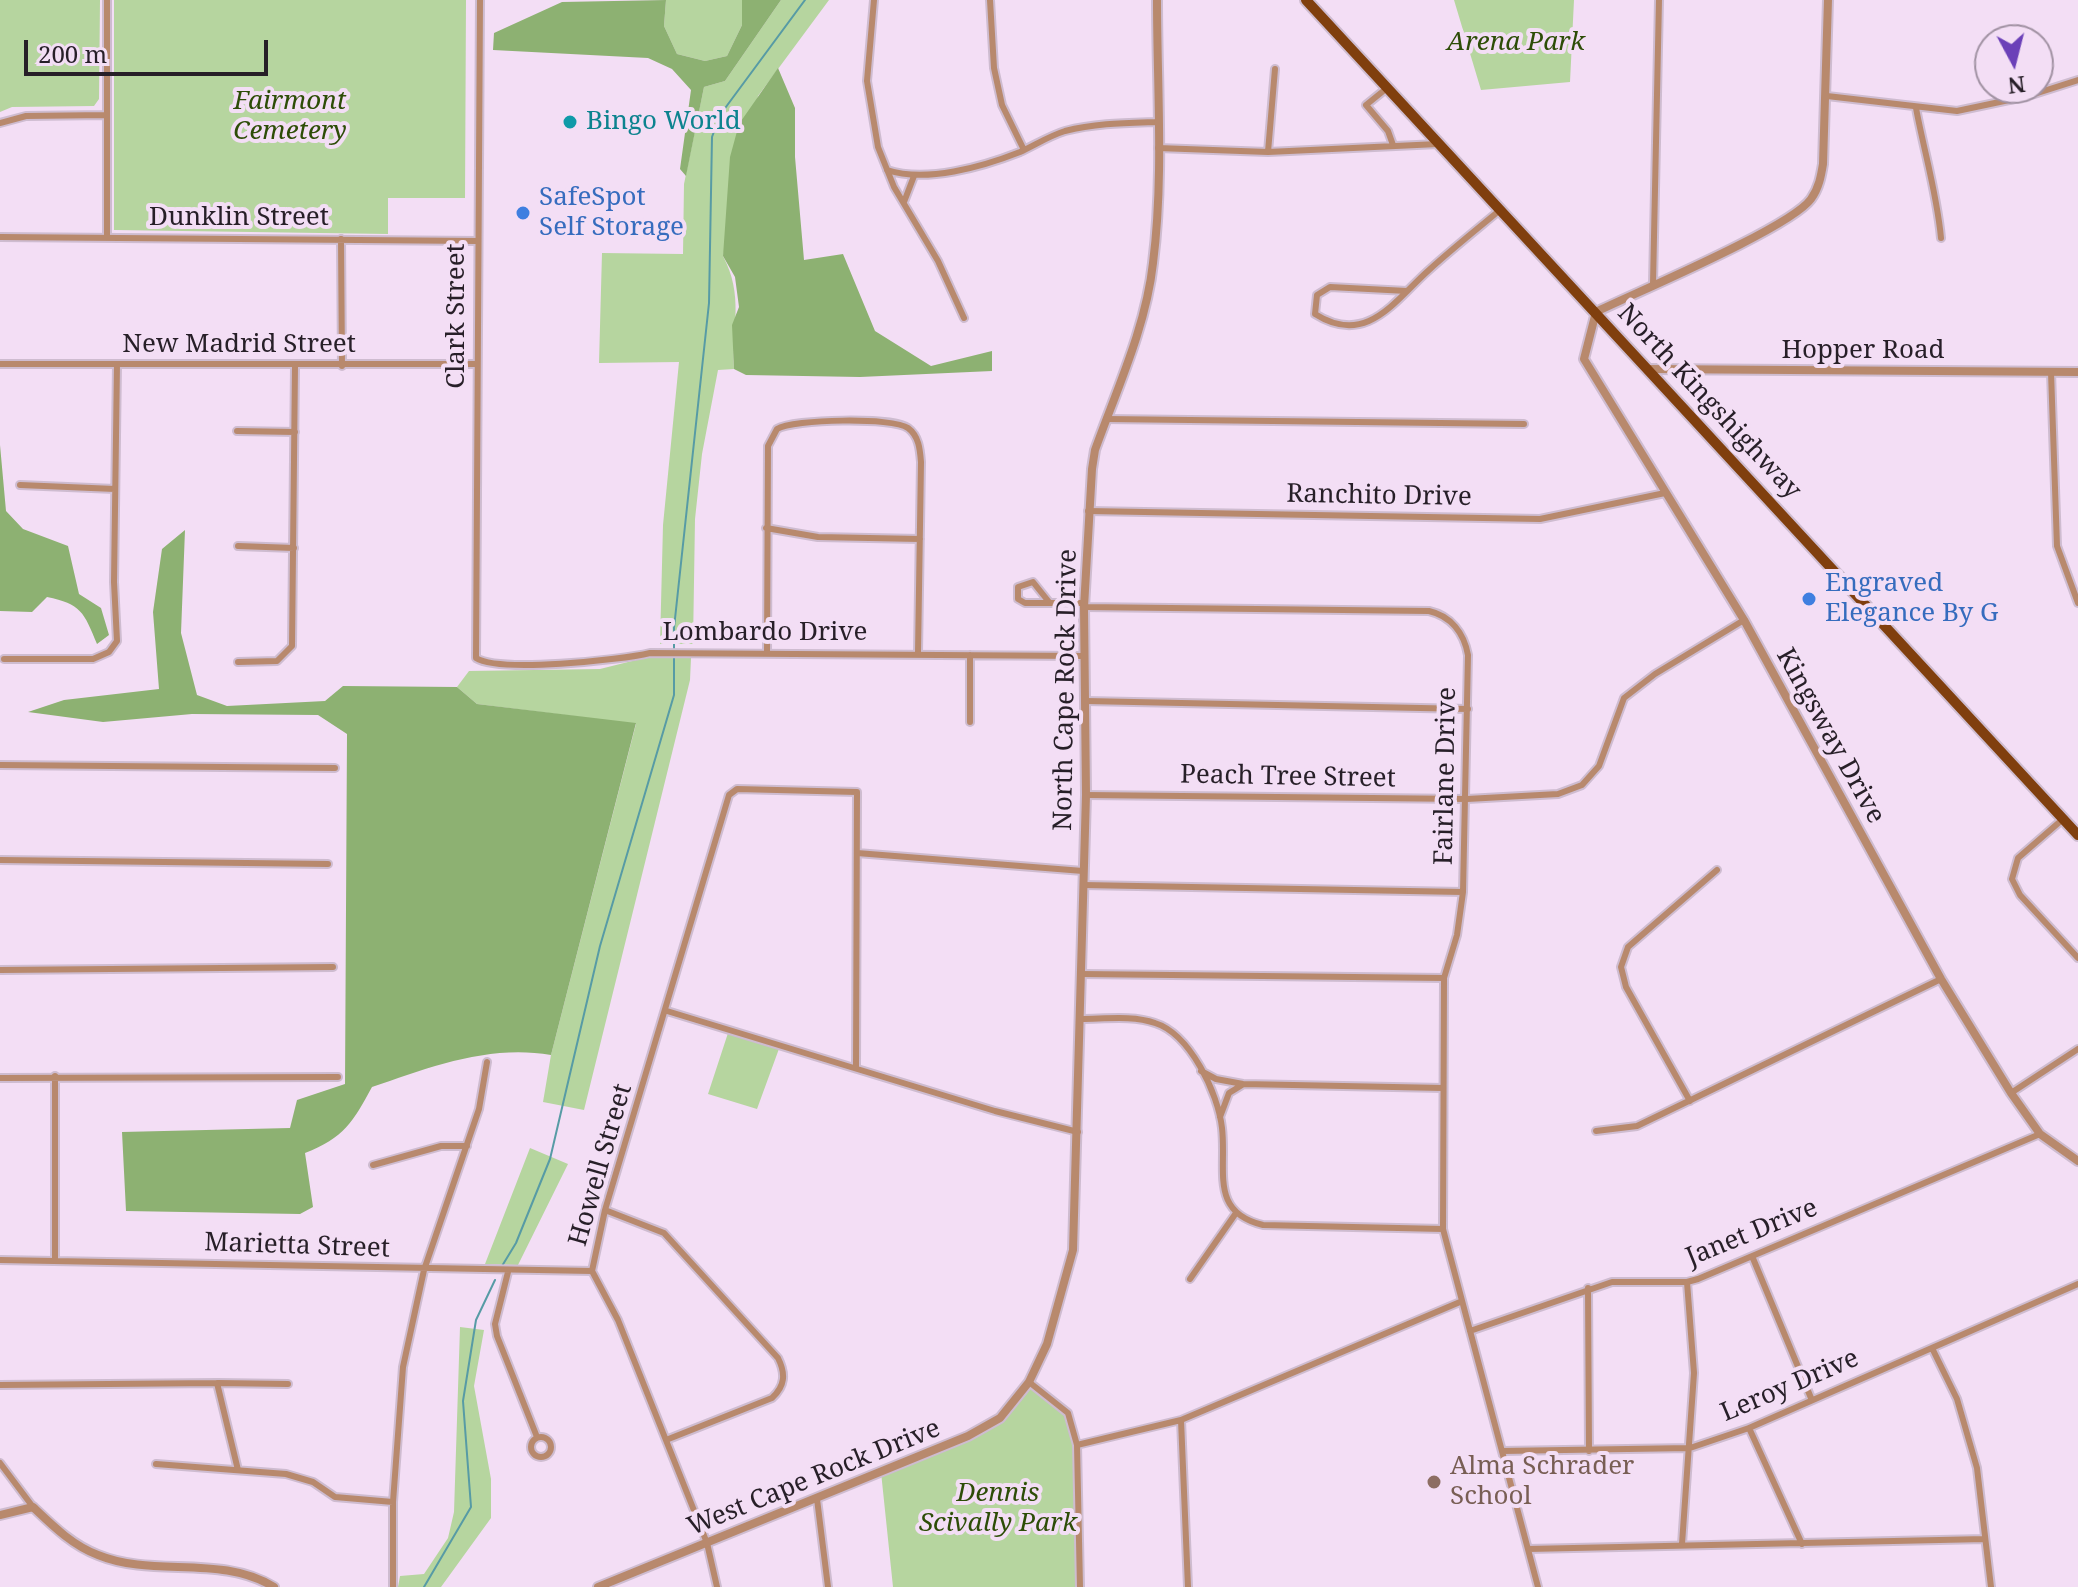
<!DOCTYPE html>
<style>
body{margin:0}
#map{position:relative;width:2078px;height:1587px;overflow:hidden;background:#f3def5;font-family:"Noto Serif",serif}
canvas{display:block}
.north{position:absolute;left:1974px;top:24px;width:80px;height:80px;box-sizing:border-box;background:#f3def5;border:2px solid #a192a3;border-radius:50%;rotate:173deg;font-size:22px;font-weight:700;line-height:32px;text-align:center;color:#271f28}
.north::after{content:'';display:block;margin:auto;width:28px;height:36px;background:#6b40b8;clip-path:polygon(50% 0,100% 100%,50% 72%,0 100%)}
.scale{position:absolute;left:24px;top:40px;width:244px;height:36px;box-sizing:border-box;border:4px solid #271f28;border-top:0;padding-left:10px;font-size:24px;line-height:28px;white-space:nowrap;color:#271f28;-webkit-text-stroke:6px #f3def5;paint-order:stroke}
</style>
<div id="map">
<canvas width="2078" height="1587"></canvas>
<div class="north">N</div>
<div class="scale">200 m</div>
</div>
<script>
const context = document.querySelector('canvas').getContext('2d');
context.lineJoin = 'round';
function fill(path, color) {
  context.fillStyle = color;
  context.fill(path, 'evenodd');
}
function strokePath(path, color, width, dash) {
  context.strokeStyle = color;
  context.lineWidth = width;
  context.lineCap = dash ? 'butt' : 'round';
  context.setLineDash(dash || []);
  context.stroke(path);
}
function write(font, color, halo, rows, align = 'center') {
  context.font = font + ' "Noto Serif",serif';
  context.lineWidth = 8;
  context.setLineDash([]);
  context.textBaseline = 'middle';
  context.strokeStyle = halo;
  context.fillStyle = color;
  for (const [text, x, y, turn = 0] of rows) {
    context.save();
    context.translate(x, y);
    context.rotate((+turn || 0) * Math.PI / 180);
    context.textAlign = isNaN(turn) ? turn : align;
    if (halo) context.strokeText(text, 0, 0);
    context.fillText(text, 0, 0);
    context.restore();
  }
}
fill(new Path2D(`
 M0,0H100L99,99L94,106L12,107L0,112Z
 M114,0H466L465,198H388V234L114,230Z
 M666,0H742V25L727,56L705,61L677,54L664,26Z
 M781,0H829L758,96L723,256C744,296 732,326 734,369L718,370L702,454L695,519L693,644H660L663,525L679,362L599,363L602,253L683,254L684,184L704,87L725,81Z
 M1454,0H1574L1570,82L1481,90Z
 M648,657L691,658L690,680L584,1110L543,1102L551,1055L636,724L477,704L457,687L469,671L600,669Z
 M729,1030L780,1046L757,1109L708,1094Z
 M530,1148L568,1164L518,1265L485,1264Z
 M460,1327L484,1330L474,1386L491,1479V1518L441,1587H398L400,1576L424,1574L448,1538L454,1512Z
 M1029,1382L1068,1413L1077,1445L1080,1587H893L881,1472L1000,1418Z`), '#b6d59f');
fill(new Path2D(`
 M666,0L664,26L677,54L705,61L727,56L742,25V0H781L725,81L704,87L686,176L680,169L691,90L672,69L648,58L493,50L494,33L562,2Z
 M778,68L795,108V157L804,260L843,254L875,331L931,366L992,351V371L860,377L746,375L734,369L732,325L739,307L735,277L723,256L730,157L739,124Z
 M0,445L6,511L23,529L68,546L79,594L101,608L109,635L97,644C84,612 81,604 47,597L32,612L0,611Z
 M185,530L181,633L197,695L227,706L325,701L343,686L457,687L477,704L636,723L551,1055C490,1044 430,1067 372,1087C353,1122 344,1138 305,1153L313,1207L300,1214L126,1211L122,1132L290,1128L297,1100L345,1084L347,734L318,715L192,714L103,722L28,712L64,700L159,689L153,612L162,549Z`), '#8db172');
strokePath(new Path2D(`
 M502,1266L516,1243L550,1159L600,946L674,695V628L709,303L712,137L720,115L805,0
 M424,1587L471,1507L463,1401L476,1320L495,1280`), '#579ba5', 2);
const minor = new Path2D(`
 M480,0L476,658C499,673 621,660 650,653L1083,656
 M874,0L867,81L878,147L894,187L938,261L964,318
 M990,0L994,68L1002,105L1024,150
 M1387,88L1366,105L1388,131L1393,145
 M1827,96L1957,111L2028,96L2078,80
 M1916,108C1924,151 1937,194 1941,238
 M0,123L26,116L106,115
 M1158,148L1268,152L1438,144
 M1268,152L1275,69
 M887,170C926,183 982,167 1020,152C1035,145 1049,136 1065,131C1096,123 1126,123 1158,122
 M904,202L914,176
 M0,237L478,241
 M107,237V0
 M341,239L342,366
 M1653,284L1659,0
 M1407,291L1330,287L1317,295L1315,314C1367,347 1395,300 1429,270C1452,249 1476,230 1500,210
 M0,364H477
 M2051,372L2057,546L2078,603
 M1106,419L1524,424
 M237,431L295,432
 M20,485L115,489
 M1088,511L1540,519L1665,493
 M766,528L818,537L920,539
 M238,546L294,548
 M1049,602L1033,582L1018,587V599L1025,603H1084
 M1084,607L1429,611C1451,616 1464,633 1468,655L1463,892L1457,935L1444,978L1443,1229L1538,1587
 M767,653L768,446L777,429C793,419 893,417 908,428C919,436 920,450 921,462L918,653
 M4,659H93L109,652L117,641L114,582L117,364
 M238,662L277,661L292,646L295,366
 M1086,701L1468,709
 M970,722V655
 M0,765L335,768
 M1086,795L1467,799L1558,794L1582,785L1599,766L1624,698L1655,674L1744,620
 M2063,819L2018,858L2012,879L2020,895L2078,958
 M857,853L1083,871
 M0,860L328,864
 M1083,885L1463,892
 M0,970L333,967
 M1081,974L1444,978
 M667,1011L995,1111L1078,1132
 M1081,1019C1104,1019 1133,1015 1155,1023C1190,1034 1218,1093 1222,1128C1227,1170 1209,1212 1263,1225L1443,1229
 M1201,1071L1216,1079L1243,1084L1443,1088
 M0,1078L338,1077
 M2011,1093L2078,1049
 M1690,1101L1626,987L1621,967L1628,947L1717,870
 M1220,1117L1229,1093L1242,1085
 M1596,1131L1637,1126L1941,979
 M373,1165L441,1146H467
 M605,1210L664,1233L778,1358C786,1374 785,1386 772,1398L666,1440
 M1752,1256L1811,1398
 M0,1260L592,1271
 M55,1260V1076
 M508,1272L495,1324L497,1336L537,1437
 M1190,1279L1236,1213
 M1588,1288L1589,1451
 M1470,1331L1612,1282H1687L1698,1279L2040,1134
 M1932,1348L1957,1399L1977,1468L1991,1587
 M1029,1382L1068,1413L1077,1445L1080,1587
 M217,1383L288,1384
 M0,1385L217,1383L238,1470
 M1181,1420L1188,1587
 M1749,1428L1802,1544
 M531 1447a10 10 0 1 1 20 0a10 10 0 1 1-20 0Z
 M1077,1445L1181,1420L1460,1302
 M1502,1451L1690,1448L1749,1428L2078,1284
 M0,1463L33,1507
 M156,1464L286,1474L313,1482L335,1497L393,1502
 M817,1499L828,1587
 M1682,1544L1694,1373L1687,1282
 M1528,1549L1985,1539
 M393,1587V1502L403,1367L424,1270L479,1109L487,1062
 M717,1587L707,1543L618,1320L592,1271L605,1210L729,795L737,789L857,792L856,1068`);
const tertiary = new Path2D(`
 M1828,0L1823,164C1821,176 1819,188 1811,199C1790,228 1637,292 1596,312L1584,359L1744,620L1941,979L2011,1093L2040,1134L2078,1161
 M1647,369L2078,372
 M0,1515L33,1507C53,1526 72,1545 98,1555C154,1578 220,1554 274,1587
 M598,1587L968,1436L1000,1418L1029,1382L1047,1344L1073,1250L1086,795L1084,607L1092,469L1095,450C1117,389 1146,327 1153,263C1164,177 1157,87 1157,0`);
const primary = new Path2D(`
 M1306,0L2078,835`);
strokePath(minor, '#cebcd0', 10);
strokePath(tertiary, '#cebcd0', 12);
strokePath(primary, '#cebcd0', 14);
strokePath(minor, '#b8896d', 6);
strokePath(tertiary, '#b8896d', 8);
strokePath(primary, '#803f0e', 10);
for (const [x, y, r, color] of [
 [570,122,8,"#0f9aa8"],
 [523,213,8,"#3f7fe0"],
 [1809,599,8,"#3f7fe0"],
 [1434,1482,8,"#8d6e63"]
]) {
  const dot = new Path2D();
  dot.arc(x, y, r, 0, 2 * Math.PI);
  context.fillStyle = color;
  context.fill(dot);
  strokePath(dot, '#f3def5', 3);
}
write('italic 26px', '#2d4d07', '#f3def5', [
 ["Arena Park",1516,43],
 ["Fairmont",290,102],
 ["Cemetery",290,132],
 ["Dennis",998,1494],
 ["Scivally Park",998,1524]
]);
write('26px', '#0d838f', '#f3def5', [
 ["Bingo World",586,122]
], 'left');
write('26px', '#366cbe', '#f3def5', [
 ["SafeSpot",539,198],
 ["Self Storage",539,228],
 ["Engraved",1825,584],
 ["Elegance By G",1825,614]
], 'left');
write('26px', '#271f28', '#f3def5', [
 ["Dunklin Street",239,218],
 ["Clark Street",457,316,-90],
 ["New Madrid Street",239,345],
 ["Hopper Road",1863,351],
 ["North Kingshighway",1709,402,47],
 ["Ranchito Drive",1379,496,1],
 ["Lombardo Drive",765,633],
 ["North Cape Rock Drive",1066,690,-89],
 ["Kingsway Drive",1830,736,61],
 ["Fairlane Drive",1446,776,-89],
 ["Peach Tree Street",1288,777,1],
 ["Howell Street",601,1165,-74],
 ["Janet Drive",1752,1233,-22],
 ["Marietta Street",297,1246,2],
 ["Leroy Drive",1790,1386,-23],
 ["West Cape Rock Drive",814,1478,-22]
]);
write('26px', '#785e54', '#f3def5', [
 ["Alma Schrader",1450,1467],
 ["School",1450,1497]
], 'left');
</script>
